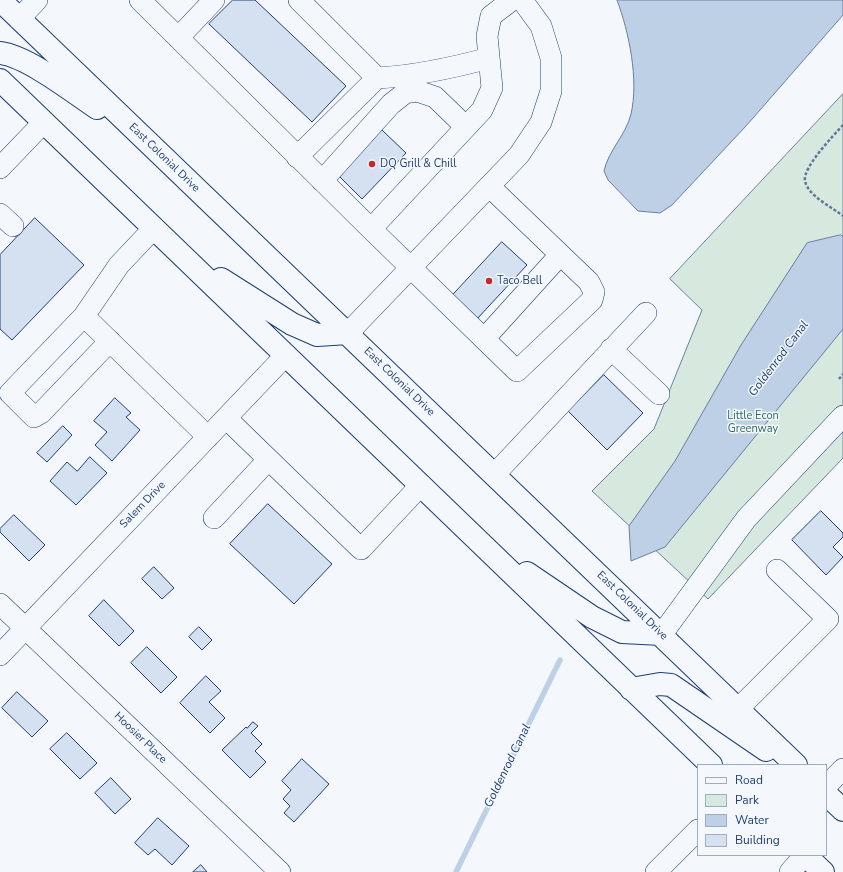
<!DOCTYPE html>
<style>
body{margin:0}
#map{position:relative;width:843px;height:872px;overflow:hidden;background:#f4f7fb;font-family:"Nunito Sans",sans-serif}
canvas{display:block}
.legend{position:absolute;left:697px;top:764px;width:130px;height:92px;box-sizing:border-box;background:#f4f7fb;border:1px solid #9eadc5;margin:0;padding:5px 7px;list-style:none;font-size:12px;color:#1d3f73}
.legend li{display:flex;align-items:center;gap:8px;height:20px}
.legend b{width:20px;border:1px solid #9eadc5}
</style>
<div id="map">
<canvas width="843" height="872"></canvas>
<ul class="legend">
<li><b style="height:5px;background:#f4f7fb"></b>Road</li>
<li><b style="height:11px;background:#d7e8df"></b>Park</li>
<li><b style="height:11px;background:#bed0e5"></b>Water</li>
<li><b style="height:11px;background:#d5e0f0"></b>Building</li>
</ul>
</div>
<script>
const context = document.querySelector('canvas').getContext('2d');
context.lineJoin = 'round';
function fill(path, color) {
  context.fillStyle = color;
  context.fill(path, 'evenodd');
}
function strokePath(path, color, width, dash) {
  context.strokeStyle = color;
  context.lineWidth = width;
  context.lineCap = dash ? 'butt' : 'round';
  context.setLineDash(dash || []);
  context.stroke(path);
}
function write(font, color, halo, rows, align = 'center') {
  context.font = font + ' "Nunito Sans",sans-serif';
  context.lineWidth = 3;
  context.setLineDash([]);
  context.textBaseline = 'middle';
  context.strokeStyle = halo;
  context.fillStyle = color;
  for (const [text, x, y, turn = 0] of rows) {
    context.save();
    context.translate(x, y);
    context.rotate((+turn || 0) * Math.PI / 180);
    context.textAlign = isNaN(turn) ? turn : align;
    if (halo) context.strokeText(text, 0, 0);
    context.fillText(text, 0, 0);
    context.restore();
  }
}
const green = new Path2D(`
 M843,94V458L708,599L592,491L654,429L702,310L670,279Z`);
fill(green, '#d7e8df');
strokePath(green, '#687fa3', 1);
const water = new Path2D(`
 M617,0H843V15L746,126L672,205L660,213L638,211L608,180L604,171C608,151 626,135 631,114C639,80 629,32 617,0Z
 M841,235L843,237V329L665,547L631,561L629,526L675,461L741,345L807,243Z`);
fill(water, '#bed0e5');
strokePath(water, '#687fa3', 1);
strokePath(new Path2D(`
 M456,872L560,660`), '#bed0e5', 5.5);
const building = new Path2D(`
 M233,0H255L346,86L312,122L209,24Z
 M382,130L406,153L362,199L338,175Z
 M35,218L84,265L12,340L0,329V255Z
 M502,242L527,265L476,320L451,297Z
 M604,375L643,413L607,450L568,411Z
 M115,398L131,413L126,417L140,430L112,461L95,445L107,432L94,421Z
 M63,426L72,435L47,462L37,453Z
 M90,457L107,473L76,505L50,481L67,462L77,471Z
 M268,504L332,564L294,604L230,544Z
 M821,511L843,533V537L833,547L843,557L826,575L792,540Z
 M14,515L45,545L29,561L0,532V529Z
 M154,567L174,588L162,599L142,579Z
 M104,600L134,631L119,646L89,616Z
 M199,627L212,640L202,650L189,637Z
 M147,647L177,677L161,693L131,663Z
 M206,676L221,691L209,702L225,718L210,733L180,703Z
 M17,692L48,721L32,737L2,708Z
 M253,722L258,726L251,733L262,744L255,751L266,762L250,778L222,750L246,727L247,728Z
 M67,733L97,763L80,779L50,749Z
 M302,759L329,784L294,822L284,813L290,806L283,799L291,790L282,781Z
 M111,778L131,799L115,814L95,793Z
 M158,818L189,846L172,865L155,849L148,855L135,843Z
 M201,865L207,872H193Z`);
fill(building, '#d5e0f0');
strokePath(building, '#1d3f73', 1);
const minor = new Path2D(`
 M140,0L371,229L517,371L592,300L594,292L589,282L489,186
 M19,19L37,0
 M178,38L214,0
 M377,78C416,76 452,68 489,58
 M297,157L377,78L299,0
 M0,168L44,122
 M322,181L391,104L405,93L417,91L435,97L466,127
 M0,214L13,226
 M371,229L482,110L492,88L487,36L491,16L512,0
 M84,316L119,265L154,228
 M348,333L519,155L541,122L551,91V58L541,26L522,0
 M484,339L560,255
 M110,341L41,413L34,417L10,393L84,316L208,437
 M611,349L659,394
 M226,418L361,549L421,485
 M494,475L646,313
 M214,518L268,460
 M0,604L280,872
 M662,634L746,519L843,416
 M0,655L286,355
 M726,721L828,619L777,570
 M826,786L843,769
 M656,872L698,830
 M790,872L805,855`);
const highway = new Path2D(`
 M0,0L796,765
 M0,53C27,56 73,92 97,108
 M0,80L711,765
 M221,279L292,324L317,335L348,333
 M527,573L592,617L622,632L662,634
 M631,689L660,684L671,685L766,750
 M826,794L843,810
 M805,855L823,872`);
strokePath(minor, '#1d3f73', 22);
strokePath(highway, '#1d3f73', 24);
strokePath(new Path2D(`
 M843,125C834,135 802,168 805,181C808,196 832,207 843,216
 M839,379L843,374`), '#5e769c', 2.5, [3, 2]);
strokePath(minor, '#f4f7fb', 21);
strokePath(highway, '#f4f7fb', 22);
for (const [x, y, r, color] of [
 [372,164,4,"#c62828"],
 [489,281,4,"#c62828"]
]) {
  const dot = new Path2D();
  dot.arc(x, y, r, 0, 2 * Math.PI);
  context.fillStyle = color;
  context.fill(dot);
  strokePath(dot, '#f4f7fb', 1.5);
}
write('11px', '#1d3f73', '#f4f7fb', [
 ["East Colonial Drive",164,158,44],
 ["East Colonial Drive",399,382,44],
 ["Salem Drive",143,505,-46],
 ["East Colonial Drive",632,606,44],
 ["Hoosier Place",140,738,44]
]);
write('11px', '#1d3f73', '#f4f7fb', [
 ["DQ Grill & Chill",380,164],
 ["Taco Bell",497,281]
], 'left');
write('11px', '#2c6c60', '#f4f7fb', [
 ["Little Econ",753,416],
 ["Greenway",753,429]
]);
write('italic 12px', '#1d3f73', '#f4f7fb', [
 ["Goldenrod Canal",779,359,-53],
 ["Goldenrod Canal",508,766,-64]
]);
</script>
